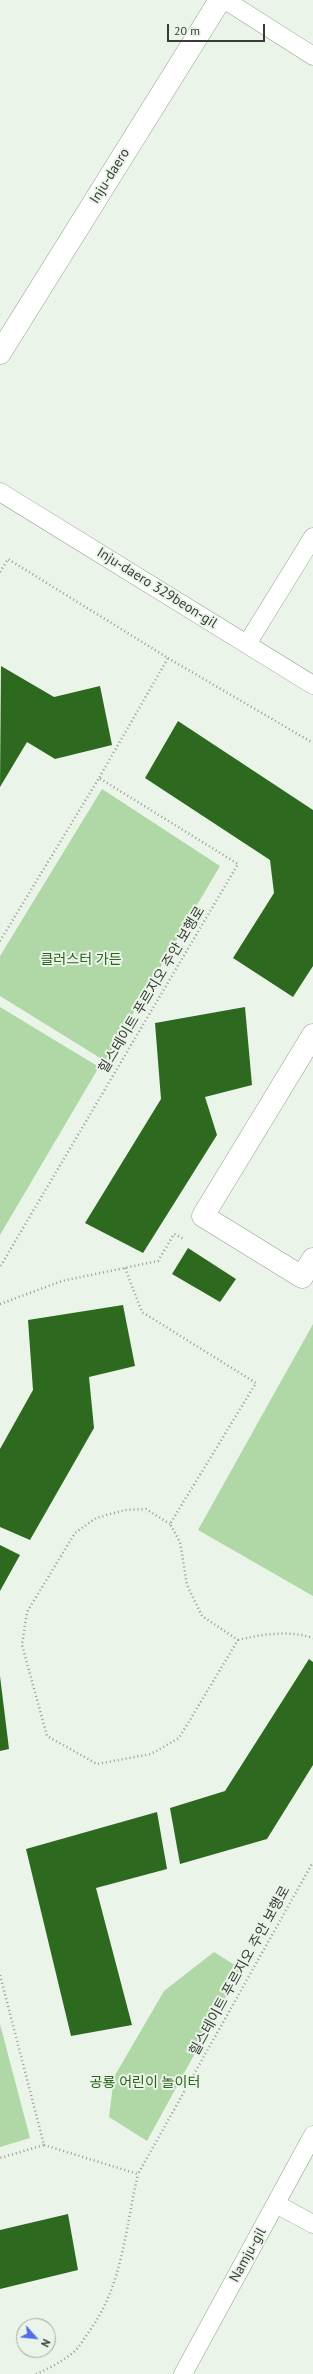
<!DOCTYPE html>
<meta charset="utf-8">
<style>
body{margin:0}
#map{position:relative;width:313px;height:2374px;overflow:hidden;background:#ebf4e9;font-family:"PT Sans",sans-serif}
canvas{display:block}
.north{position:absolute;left:16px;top:2318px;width:40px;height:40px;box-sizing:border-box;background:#ebf4e9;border:1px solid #a3aaa2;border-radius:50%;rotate:117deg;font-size:11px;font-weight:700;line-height:16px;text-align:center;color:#383c37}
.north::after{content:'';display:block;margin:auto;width:14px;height:18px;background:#506fe4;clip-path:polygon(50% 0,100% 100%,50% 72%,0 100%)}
.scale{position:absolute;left:167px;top:24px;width:98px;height:18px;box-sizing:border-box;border:2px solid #383c37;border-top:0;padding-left:5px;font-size:12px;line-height:14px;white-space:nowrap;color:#383c37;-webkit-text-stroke:3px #ebf4e9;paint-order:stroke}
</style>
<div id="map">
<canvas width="313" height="2374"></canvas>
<div class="north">N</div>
<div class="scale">20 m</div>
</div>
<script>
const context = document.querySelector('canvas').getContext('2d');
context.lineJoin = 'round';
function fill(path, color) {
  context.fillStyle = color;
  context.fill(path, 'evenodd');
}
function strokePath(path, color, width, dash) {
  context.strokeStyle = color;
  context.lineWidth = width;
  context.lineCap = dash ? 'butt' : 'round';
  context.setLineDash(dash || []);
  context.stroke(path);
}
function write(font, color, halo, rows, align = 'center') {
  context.font = font + ' "PT Sans","Noto Sans KR",sans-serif';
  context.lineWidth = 4;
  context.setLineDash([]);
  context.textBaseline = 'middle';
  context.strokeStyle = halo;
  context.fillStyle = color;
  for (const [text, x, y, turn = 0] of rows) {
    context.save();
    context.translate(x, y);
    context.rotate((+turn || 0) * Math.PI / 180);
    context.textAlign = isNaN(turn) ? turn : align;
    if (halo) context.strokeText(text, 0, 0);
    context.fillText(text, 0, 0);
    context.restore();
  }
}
fill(new Path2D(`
 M102,789L220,866L105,1061L0,996V956Z
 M0,1007L99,1067L0,1235Z
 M313,1324V1596L198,1530Z
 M214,1952L241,1969L147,2141L109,2117L114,2077L164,1991Z
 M0,2024L30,2138L0,2147Z`), '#afd8a6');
fill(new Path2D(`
 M1,666L54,697L100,686L112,745L55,759L27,742L0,787Z
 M178,721L313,810V966L293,997L233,958L274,893L270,860L145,778Z
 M245,1007L252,1085L205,1097L217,1135L143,1253L85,1223L161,1099L155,1023Z
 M188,1248L236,1279L220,1302L172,1274Z
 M123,1305L135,1366L89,1377L94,1428L30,1540L0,1527V1449L33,1390L28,1320Z
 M0,1545L20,1555L0,1591Z
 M309,1659L313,1662V1765L267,1839L180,1864L170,1808L225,1791Z
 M0,1676L9,1749L0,1751Z
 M157,1812L167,1869L96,1888L132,2025L71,2036L26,1849Z
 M68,2214L78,2270L0,2289V2230Z`), '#2d6a1f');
const lane = new Path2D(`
 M225,0L313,56
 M0,492L313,685
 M247,644L313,537
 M276,2204L313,2224
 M183,2374L313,2135`);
const street = new Path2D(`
 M313,1035L203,1216L302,1277L313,1259`);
const secondary = new Path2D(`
 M0,353L220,0`);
strokePath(lane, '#969f94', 19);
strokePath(street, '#969f94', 23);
strokePath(secondary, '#969f94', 23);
strokePath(new Path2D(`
 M0,572L8,559L168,658L99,778
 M168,658L313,743
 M0,941L99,778L238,864L0,1267
 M125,1268L142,1312L256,1383L170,1524L180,1542L187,1585L202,1616L238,1640L179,1738L151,1754L97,1764L47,1736L22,1645L27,1612L75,1533L96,1518L125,1510L146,1509L170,1524
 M0,1304L62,1281L158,1261L174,1234L184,1239
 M238,1640C263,1634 288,1630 313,1638
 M0,1975L44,2145L0,2158
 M44,2145L138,2174L313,1862
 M36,2374C50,2368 63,2361 75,2351C80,2346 84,2339 88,2333C123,2286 125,2229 138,2174`), '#979e95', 2.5, [1, 3]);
strokePath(lane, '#fff', 18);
strokePath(street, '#fff', 22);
strokePath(secondary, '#fff', 22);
write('14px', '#383c37', '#ebf4e9', [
 ["Inju-daero",110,176,-58],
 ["Inju-daero 329beon-gil",157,588,32],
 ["힐스테이트 푸르지오 주안 보행로",152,990,-59],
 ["힐스테이트 푸르지오 주안 보행로",240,1971,-61],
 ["Namju-gil",248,2255,-61]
]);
write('14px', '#29651b', '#ebf4e9', [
 ["클러스터 가든",81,960],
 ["공룡 어린이 놀이터",145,2083]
]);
</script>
